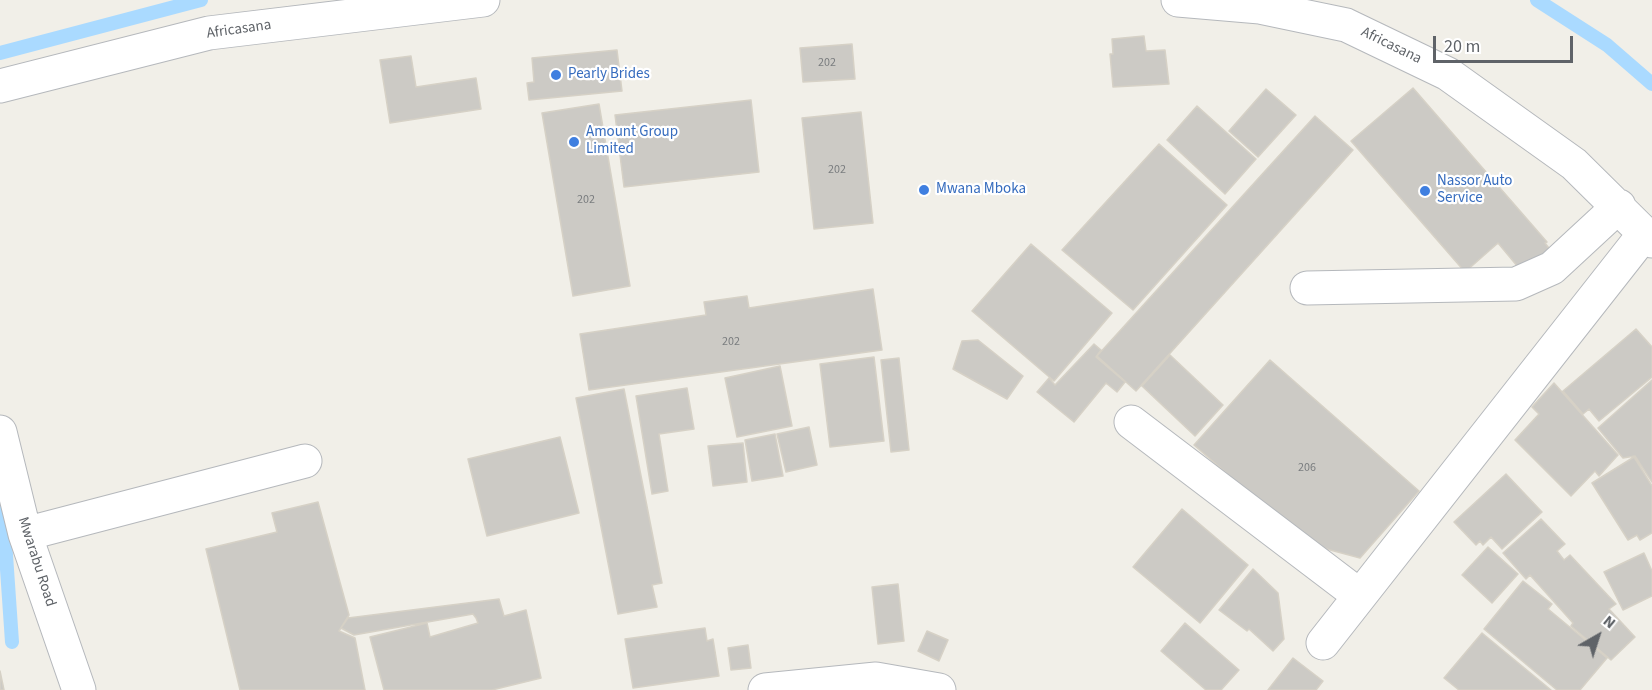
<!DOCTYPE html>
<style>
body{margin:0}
#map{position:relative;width:1652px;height:690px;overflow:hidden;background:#f1efe8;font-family:"Source Sans 3",sans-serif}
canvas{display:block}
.north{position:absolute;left:1568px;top:606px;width:60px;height:60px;-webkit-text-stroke:4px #fff;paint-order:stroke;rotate:39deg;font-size:16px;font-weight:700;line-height:24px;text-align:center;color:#5f6368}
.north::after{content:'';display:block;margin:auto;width:21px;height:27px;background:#5f6368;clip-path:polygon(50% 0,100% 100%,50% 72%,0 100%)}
.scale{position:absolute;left:1433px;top:36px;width:140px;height:27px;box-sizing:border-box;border:3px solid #5f6368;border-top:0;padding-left:8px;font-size:18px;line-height:21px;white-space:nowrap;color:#5f6368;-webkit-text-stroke:4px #fff;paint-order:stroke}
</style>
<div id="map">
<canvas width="1652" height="690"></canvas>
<div class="north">N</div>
<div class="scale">20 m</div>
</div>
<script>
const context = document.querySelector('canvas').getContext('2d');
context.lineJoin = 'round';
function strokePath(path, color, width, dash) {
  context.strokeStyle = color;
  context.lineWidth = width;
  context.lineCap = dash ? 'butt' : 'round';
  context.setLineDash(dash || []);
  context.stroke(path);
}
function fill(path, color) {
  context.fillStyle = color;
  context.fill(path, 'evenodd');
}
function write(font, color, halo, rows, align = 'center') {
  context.font = font + ' "Source Sans 3",sans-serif';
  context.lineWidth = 4.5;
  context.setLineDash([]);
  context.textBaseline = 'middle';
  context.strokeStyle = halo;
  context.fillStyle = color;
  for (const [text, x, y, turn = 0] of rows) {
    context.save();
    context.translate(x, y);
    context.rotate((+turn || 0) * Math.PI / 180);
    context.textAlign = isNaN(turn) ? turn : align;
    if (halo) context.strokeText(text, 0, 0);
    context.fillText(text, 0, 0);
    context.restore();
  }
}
strokePath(new Path2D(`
 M1537,0L1607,45L1652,84
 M0,53L201,0
 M2,497L12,642`), '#aadaff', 14);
const building = new Path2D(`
 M1144,36L1146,51L1165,50L1169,84L1113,87L1110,54H1113L1112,39Z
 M852,44L855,79L803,82L800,48Z
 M617,50L622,91L529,100L527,83L534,82L532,58Z
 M411,56L416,87L476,78L481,109L390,123L380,60Z
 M1413,88L1547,242L1545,243L1555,256L1518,267L1498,243L1465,272L1351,141Z
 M1266,89L1296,115L1258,157L1229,131Z
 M751,100L759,172L624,187L615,115Z
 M599,104L630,286L573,296L542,113Z
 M1197,106L1256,159L1225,194L1167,140Z
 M861,112L873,223L814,229L802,118Z
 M1315,116L1353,150L1136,391L1097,356Z
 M1159,144L1227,205L1133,310L1062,250Z
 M1031,244L1112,313L1054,381L972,311Z
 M873,289L882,350L589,390L580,334L706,315L704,302L747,296L749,308Z
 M1636,329L1652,347V377L1599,421L1589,409L1583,414L1563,391Z
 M978,340L1023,376L1007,399L953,369L962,341Z
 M1094,344L1101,350L1096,357L1125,382L1117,392L1106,383L1074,422L1037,392L1049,378L1055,385Z
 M1170,355L1223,405L1195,436L1142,386Z
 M874,357L884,441L830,447L820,364Z
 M899,358L909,450L891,452L881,360Z
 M1270,360L1419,491L1360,558L1308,544L1194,445Z
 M780,366L792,426L737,437L725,378Z
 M1652,380V482L1635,456L1623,458L1598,428Z
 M1554,383L1618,455L1599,476L1595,471L1571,496L1515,440L1539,414L1532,407Z
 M687,388L694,429L659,434L668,491L652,494L636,396Z
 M624,389L662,583L652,585L657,607L618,614L576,398Z
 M809,427L817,465L786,472L777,434Z
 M775,434L783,476L752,481L745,440Z
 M560,437L579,513L487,536L468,459Z
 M743,443L747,482L713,486L708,446Z
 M1634,457L1652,486V533L1640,540L1637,535L1628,540L1592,483Z
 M1506,474L1542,512L1502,549L1491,537L1483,545L1480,541L1476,545L1454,522Z
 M318,502L349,615L339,631L355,638L365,690H240L206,549L277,532L272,513Z
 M1182,509L1248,565L1200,623L1133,567Z
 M1541,519L1565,544L1557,551L1564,560L1570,555L1616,604L1609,609L1635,637L1611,660L1571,626L1573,623L1530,575L1526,579L1503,553Z
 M1488,547L1518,574L1492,603L1462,575Z
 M1644,553L1652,571V596L1623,610L1604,572Z
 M1253,569L1278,593L1284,639L1273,651L1249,629L1247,631L1219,610Z
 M1523,581L1552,604L1548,609L1607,658L1580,690H1557L1484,629Z
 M898,584L904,641L878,644L872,587Z
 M499,599L504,616L526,610L541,678L492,690H384L370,637L427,623L430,637L478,623L476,618L473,614L354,635L341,628L348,618Z
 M1185,623L1239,670L1221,690H1206L1161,651Z
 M705,628L707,641L713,639L719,676L633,688L625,639Z
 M927,631L948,640L939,661L918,651Z
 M1482,633L1551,690H1459L1444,678Z
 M748,645L751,668L731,670L728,648Z
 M1293,658L1323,681L1316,690H1268Z
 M0,671L4,690H0Z`);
fill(building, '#cccac5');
strokePath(building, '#d6d1c6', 1.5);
const minor = new Path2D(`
 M1178,0L1260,7L1346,25L1448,74L1574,164L1652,241
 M0,86L209,33L483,0
 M1307,288L1516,284L1552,268L1619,206
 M1131,422L1360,596
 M0,432L25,534L79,690
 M25,534L305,461
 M1323,643L1645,233
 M765,690L876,679L939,690`);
strokePath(minor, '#b5b8bc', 35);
strokePath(minor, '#fff', 33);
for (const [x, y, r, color] of [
 [556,75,6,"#3f7fe0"],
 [574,142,6,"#3f7fe0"],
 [924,190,6,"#3f7fe0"],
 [1425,191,6,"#3f7fe0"]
]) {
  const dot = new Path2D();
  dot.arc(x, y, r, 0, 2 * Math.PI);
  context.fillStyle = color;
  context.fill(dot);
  strokePath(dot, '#fff', 2);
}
write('12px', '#7a7d7f', null, [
 ["202",827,63],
 ["202",837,170],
 ["202",586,200],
 ["202",731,342],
 ["206",1307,468]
]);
write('15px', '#5f6368', '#fff', [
 ["Africasana",239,30,-8],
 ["Africasana",1391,46,26],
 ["Mwarabu Road",36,562,72]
]);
write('15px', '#366cbe', '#fff', [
 ["Pearly Brides",568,75],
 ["Amount Group",586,133],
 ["Limited",586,150],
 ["Nassor Auto",1437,182],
 ["Service",1437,199],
 ["Mwana Mboka",936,190]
], 'left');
</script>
